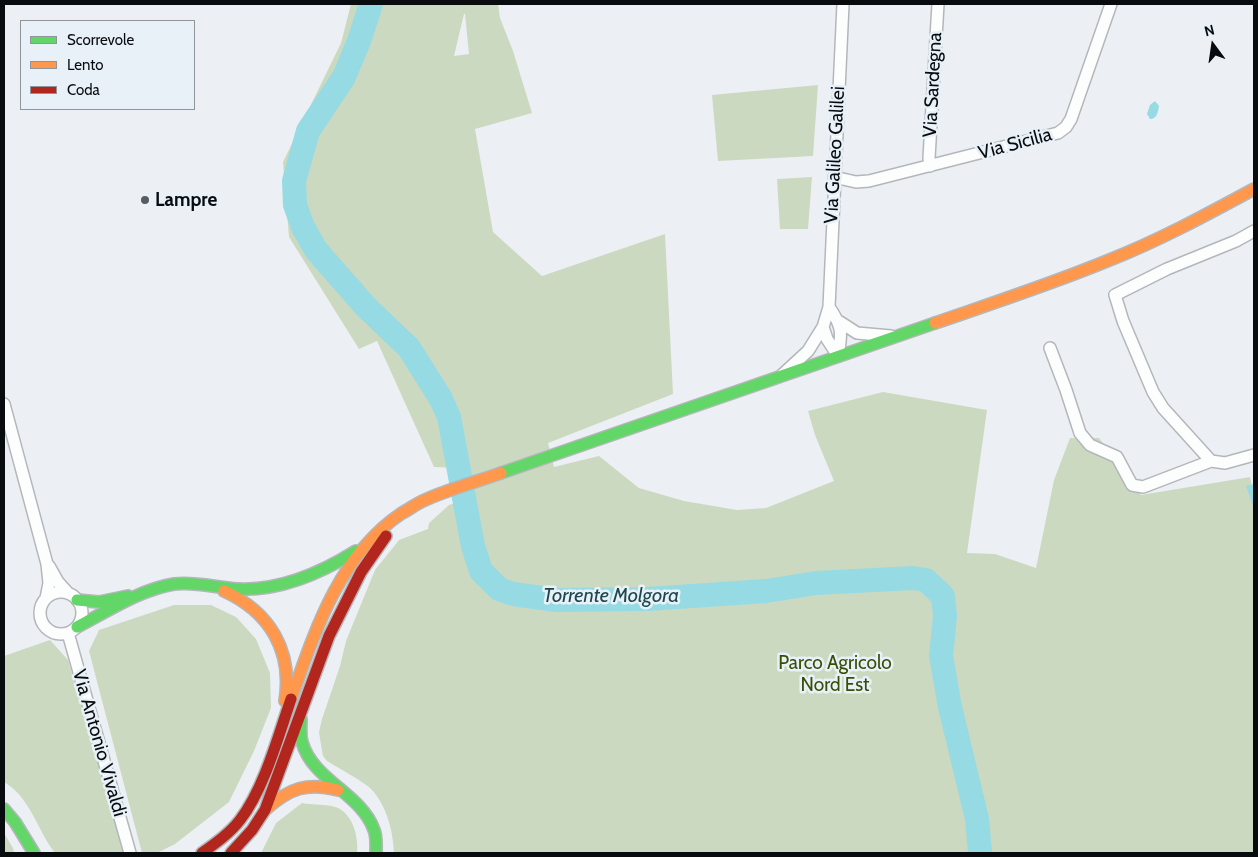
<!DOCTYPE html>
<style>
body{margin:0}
#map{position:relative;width:1258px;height:857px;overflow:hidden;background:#ecf0f4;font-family:Cabin,sans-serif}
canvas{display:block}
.frame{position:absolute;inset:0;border:5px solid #090c0e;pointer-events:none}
.legend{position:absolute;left:20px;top:20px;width:175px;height:90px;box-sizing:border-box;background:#e8f1f8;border:1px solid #8f959a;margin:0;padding:6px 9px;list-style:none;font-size:15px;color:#090c0e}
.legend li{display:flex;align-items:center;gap:10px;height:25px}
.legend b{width:25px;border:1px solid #8f959a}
.north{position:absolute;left:1188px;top:20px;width:50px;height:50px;-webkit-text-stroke:4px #e8f1f8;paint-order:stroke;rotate:346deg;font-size:14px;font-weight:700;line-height:20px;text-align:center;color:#090c0e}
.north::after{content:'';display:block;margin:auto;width:18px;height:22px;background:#090c0e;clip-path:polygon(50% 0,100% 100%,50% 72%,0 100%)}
</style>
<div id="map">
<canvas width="1258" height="857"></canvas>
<div class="frame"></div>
<ul class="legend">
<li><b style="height:6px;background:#63d668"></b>Scorrevole</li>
<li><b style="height:6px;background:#ff974d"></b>Lento</li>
<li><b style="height:6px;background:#b3261e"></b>Coda</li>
</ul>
<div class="north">N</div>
</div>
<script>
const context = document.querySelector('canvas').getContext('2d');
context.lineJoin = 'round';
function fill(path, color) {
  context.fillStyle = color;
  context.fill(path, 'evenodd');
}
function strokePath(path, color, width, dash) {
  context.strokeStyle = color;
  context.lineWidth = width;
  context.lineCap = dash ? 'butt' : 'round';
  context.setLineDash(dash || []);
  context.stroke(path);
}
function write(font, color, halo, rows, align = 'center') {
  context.font = font + ' Cabin,sans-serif';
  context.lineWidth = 5;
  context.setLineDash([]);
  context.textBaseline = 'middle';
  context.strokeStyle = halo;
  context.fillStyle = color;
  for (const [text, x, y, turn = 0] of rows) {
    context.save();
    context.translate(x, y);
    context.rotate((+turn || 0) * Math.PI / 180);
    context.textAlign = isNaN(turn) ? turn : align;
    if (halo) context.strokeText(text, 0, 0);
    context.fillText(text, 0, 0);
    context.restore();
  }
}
fill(new Path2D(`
 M351,4H498L500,18L513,51L532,113L475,129L493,232L542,276L665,234L673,394L548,443L554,467L599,456L639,488L684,501L737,510L766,508L834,481L815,435L808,411L883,392L987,410L967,553L995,554L1036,568L1054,480L1070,438H1099L1141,495L1250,477L1254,494V853H394C393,831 387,805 370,788C361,780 338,768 327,761L323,756L321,745L319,732L322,719L340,666L346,641L375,570L399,540L428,529L429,523L449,505L461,501V474L459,468L434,467L377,341L359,349L289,237L283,162L341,43ZM465,14L469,54L454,56L464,14Z
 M818,85L813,156L718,161L712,95Z
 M812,177L808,229H780L777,179Z
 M174,605H211L236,617L256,639L270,673L271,708L254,751L229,802L175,844L157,853H142L89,651L99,630Z
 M50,640L68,660L124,853H55C37,830 31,798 4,782V656Z
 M302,803C311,805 330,804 338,808C353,815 359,838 357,853H261L276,823Z
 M4,833L13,848L14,853H4Z`), '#ccd9c1');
fill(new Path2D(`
 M1155,101L1159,106C1158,112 1157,119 1150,119L1147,114L1150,105Z
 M1254,484V508L1246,486Z`), '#96dae4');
strokePath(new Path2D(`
 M371,4L359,41L344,77L308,131L294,181L295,205L303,227L316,250L366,307L409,348L441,399L449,417L473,546L481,571L499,589L513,594L557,600L648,599L766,591L816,583L913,578L926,580L943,596L945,616L941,656L950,707L977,819L980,853`), '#96dae4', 24);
const street = new Path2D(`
 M930,166L929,158L938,4
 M834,177L856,182L869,181L1058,133L1066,127L1071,119L1111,4
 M829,307C843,327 842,333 838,356
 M840,322L857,333L891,336
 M1050,348L1066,390L1080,433L1090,445L1117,457L1132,485L1143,487L1211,461L1225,463L1254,455
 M838,356L827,339L823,327L829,307L843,4
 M782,375L808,351L823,327
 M4,404L47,564L49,583L46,598
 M1211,461L1163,408L1153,392L1123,321L1115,295L1167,269L1236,241L1254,231
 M49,566L58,582L68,593
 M40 613a21 21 0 1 1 42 0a21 21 0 1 1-42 0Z
 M68,633L130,853`);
const fast = new Path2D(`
 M501,473L935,323
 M77,600L99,602L128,596
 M77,627C108,611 139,590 174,584C195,581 217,588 238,589C281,591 321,573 356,551
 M301,719C301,726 300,735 302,742C313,781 361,793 374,830C377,837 376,846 376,853
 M4,809L15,822L34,853`);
const slow = new Path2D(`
 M935,323C993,303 1051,284 1107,261C1158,241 1206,215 1254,189
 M224,591C270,612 293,651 285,701
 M291,699C315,631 339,555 402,513C410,509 417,503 425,500C449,489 476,482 501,473
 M266,809C290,788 307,782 338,790`);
const jam = new Path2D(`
 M202,853C216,843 230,833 240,820C264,789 278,737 291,699
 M231,853L252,830L265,810L329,636L361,572L386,536`);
strokePath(street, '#b4b7ba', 14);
strokePath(fast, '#b4b7ba', 14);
strokePath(slow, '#b4b7ba', 14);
strokePath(jam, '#b4b7ba', 14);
strokePath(street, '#fcfdfd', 11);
strokePath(fast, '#63d668', 11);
strokePath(slow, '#ff974d', 11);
strokePath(jam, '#b3261e', 11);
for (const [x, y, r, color] of [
 [145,200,5,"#585c5e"]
]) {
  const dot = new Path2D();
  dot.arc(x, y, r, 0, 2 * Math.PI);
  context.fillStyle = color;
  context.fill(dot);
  strokePath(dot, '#e8f1f8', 2);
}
write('19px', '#090c0e', '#e8f1f8', [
 ["Via Sardegna",933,85,-87],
 ["Via Sicilia",1015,144,-15],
 ["Via Galileo Galilei",835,155,-87],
 ["Via Antonio Vivaldi",99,743,74]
]);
write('bold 19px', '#090c0e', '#e8f1f8', [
 ["Lampre",155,200]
], 'left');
write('19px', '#374e04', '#e8f1f8', [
 ["Parco Agricolo",835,663],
 ["Nord Est",835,685]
]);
write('italic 20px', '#1b474d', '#e8f1f8', [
 ["Torrente Molgora",611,596]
]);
</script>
